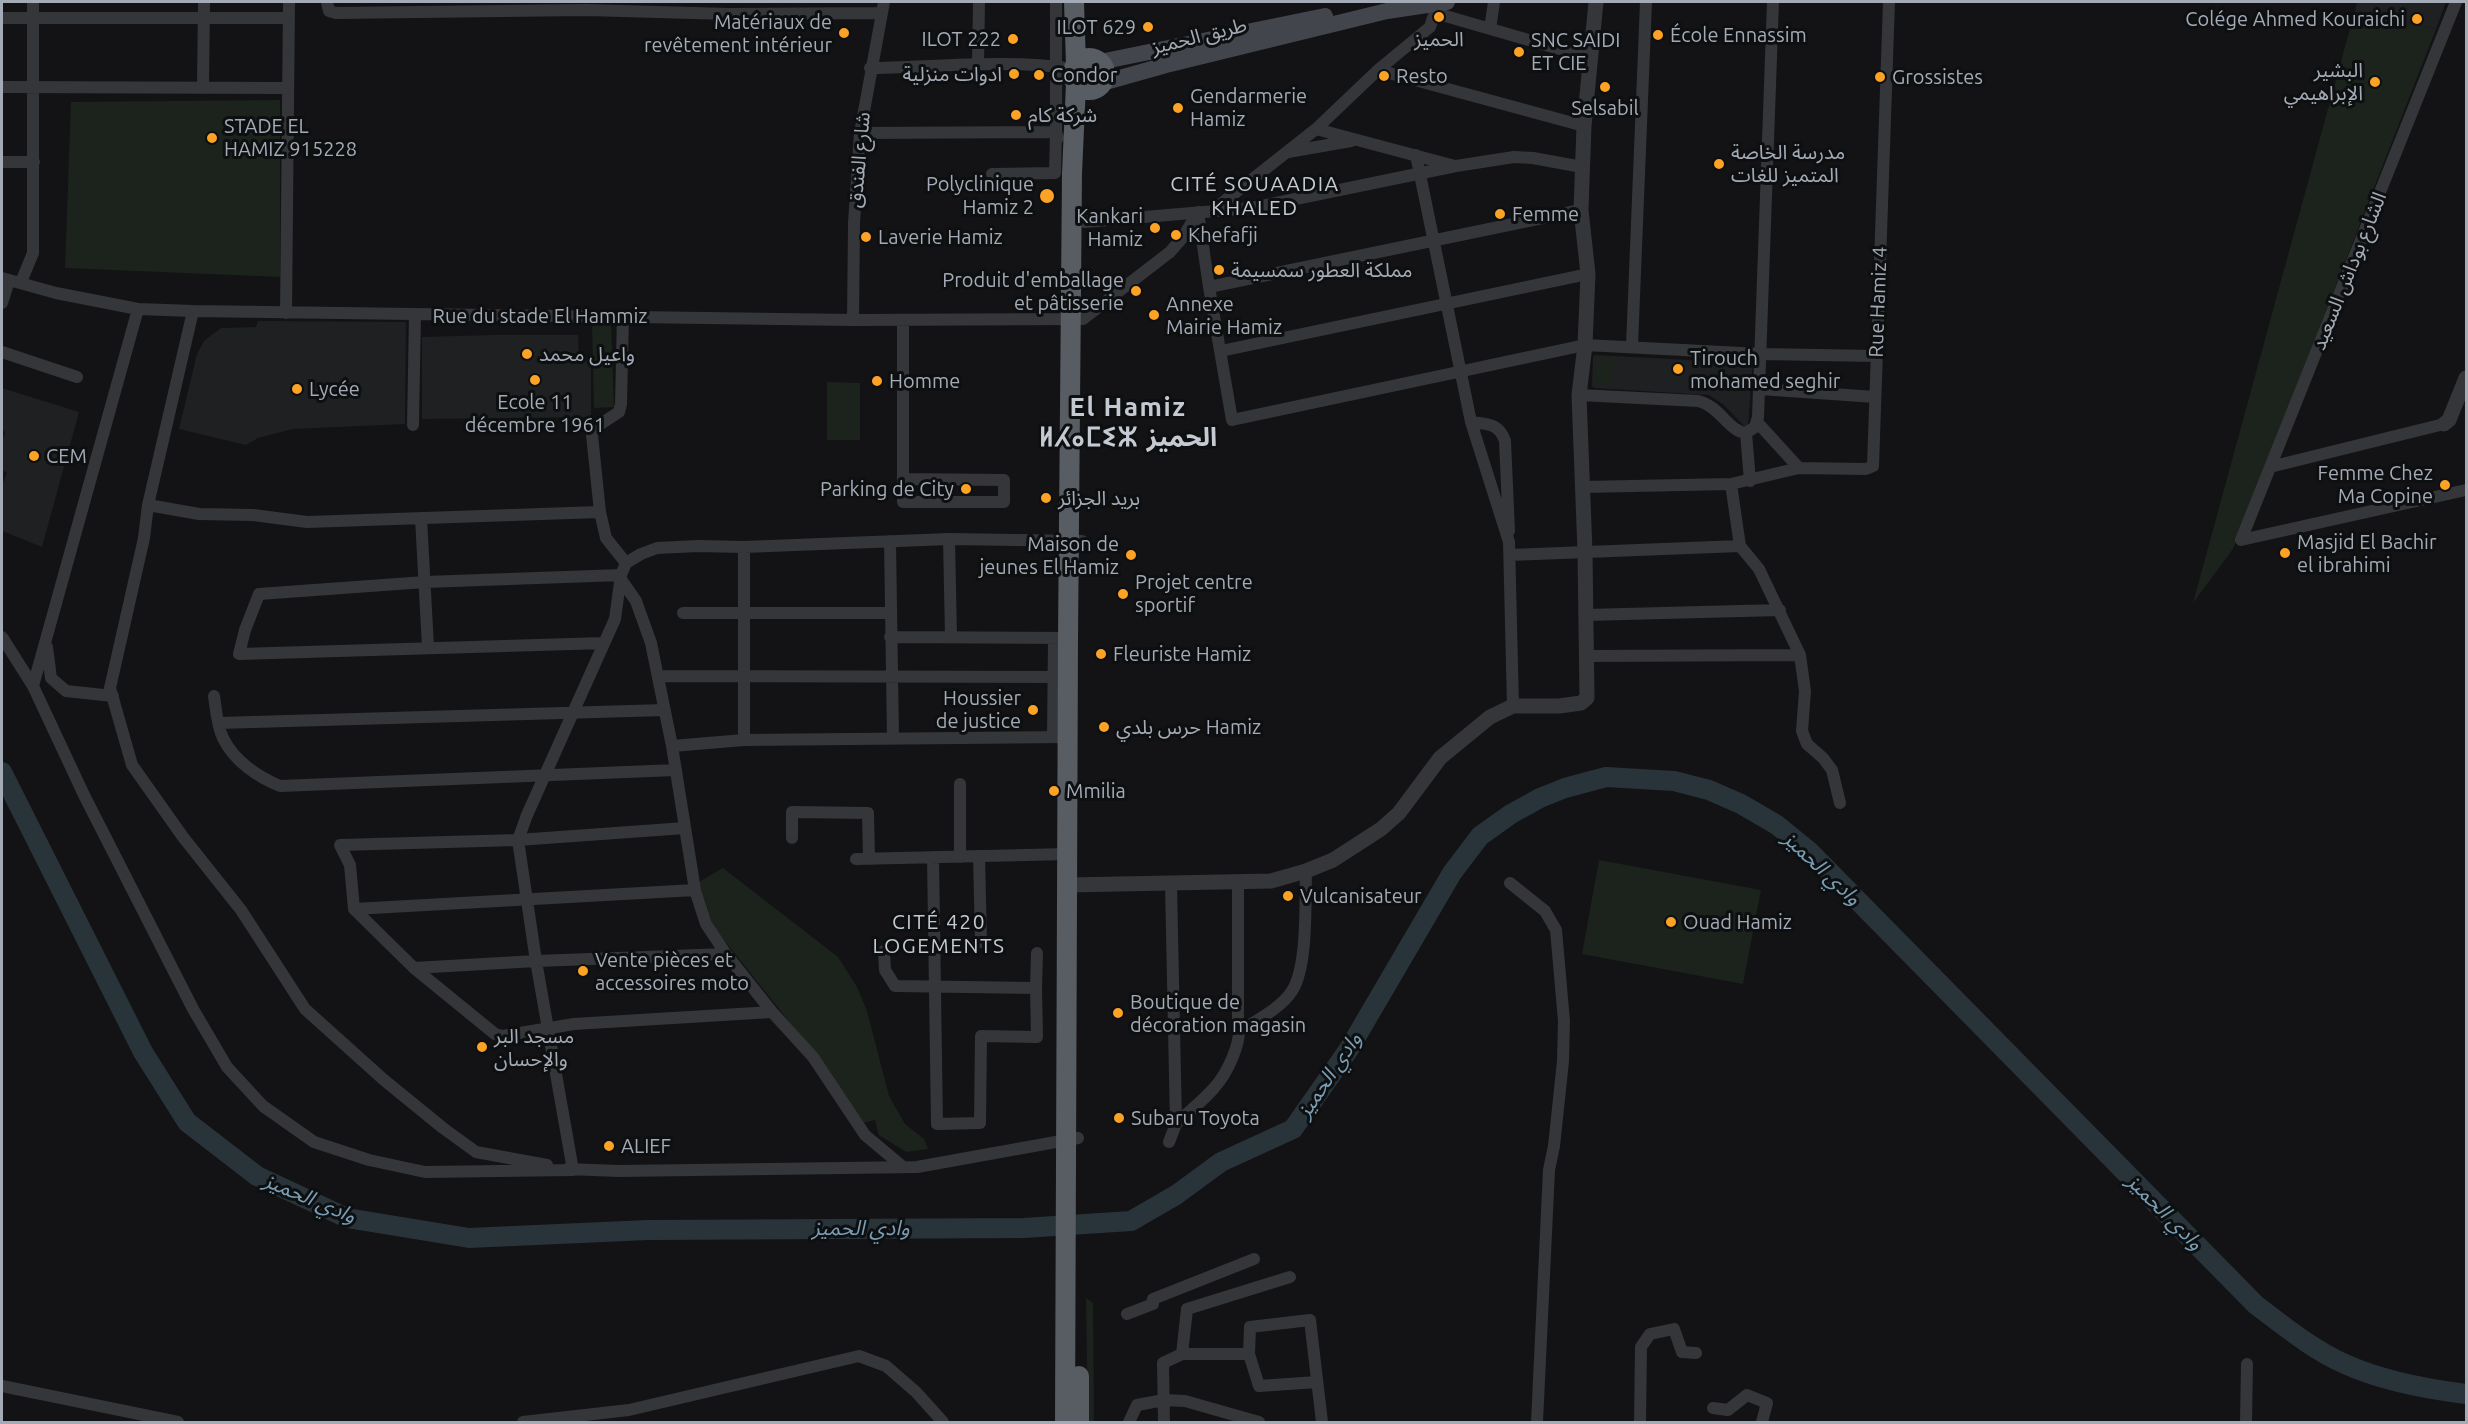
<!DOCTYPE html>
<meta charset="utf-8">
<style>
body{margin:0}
#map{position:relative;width:2468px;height:1424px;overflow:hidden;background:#131315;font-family:Ubuntu,sans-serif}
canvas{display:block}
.frame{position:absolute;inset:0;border:3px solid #a4abb6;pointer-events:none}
</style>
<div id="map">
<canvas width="2468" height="1424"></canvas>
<div class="frame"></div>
</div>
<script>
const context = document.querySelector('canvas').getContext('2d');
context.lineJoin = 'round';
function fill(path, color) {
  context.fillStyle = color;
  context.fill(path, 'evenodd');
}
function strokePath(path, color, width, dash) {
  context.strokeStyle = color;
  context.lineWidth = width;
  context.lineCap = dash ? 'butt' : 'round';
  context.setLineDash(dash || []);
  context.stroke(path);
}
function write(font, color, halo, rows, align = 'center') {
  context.font = font + ' Ubuntu,"Noto Sans Arabic","Noto Sans Tifinagh",sans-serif';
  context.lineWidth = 6;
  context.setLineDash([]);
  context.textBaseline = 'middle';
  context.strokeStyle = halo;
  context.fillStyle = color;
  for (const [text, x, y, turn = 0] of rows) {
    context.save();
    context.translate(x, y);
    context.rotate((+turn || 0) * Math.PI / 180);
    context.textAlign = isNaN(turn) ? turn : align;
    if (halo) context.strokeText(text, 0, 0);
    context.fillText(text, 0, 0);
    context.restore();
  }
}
fill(new Path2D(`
 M2357,2H2446L2436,29L2355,10Z
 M258,321L406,322L405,424L292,429L258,438L246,445L179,429L197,354L204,341L221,328L256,327Z
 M494,335H578L579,357L591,358V417L422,419V337Z
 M1595,355L1727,362L1753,360L1748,426H1744L1724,405L1709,395L1594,388L1592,386L1593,357Z
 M2,388L79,412L42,547L2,531V485L7,473L2,470V442L5,432L2,430Z`), '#1f2022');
fill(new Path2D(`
 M2355,10L2436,29L2233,549L2193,603Z
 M280,100V277L65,268L71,102Z
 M611,321L614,407L594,408L592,322Z
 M1596,358H1613L1612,386H1595Z
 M827,382L860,383V440H827Z
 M1599,860L1761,890L1743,984L1582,954Z
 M723,868L838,957L857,987L867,1011L889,1096L905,1124L924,1139L928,1149L906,1152L879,1135L875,1120L864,1123L814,1053L713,926L699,882Z
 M1086,1298L1093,1303L1094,1422H1088Z`), '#1b231c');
strokePath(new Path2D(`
 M2,772L143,1052L187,1122L257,1176L347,1218L469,1238L648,1230L1024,1228L1131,1221L1176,1195L1221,1162L1293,1129L1349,1049L1452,873L1480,836L1511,814L1540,798L1565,788L1606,777L1674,781L1709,790L1741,804L1777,825L1810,852L2256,1305C2284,1326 2313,1350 2345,1364C2382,1381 2426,1389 2466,1394`), '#29343a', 20);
strokePath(new Path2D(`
 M327,2L329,11L336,13L586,10L729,14L882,13
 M1056,2V132L1058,138
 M1435,13L1591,58
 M2,18H288
 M1490,29L1494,2
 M978,65L979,2
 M870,68C934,67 1011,59 1074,69
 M1378,70L1584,126
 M2,87L287,88
 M203,88L204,2
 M1316,129L1455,166
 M860,133L1056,132L1055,173L992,174
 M1288,152L1351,141
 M1416,155L1471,422L1509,542L1513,706
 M2,162H34
 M1212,211L1316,129L1378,70L1430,27L1438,3
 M1198,212L1209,287L1232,420L1585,345L1761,354L1876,356
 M1084,222L1252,208L1456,166L1514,157L1533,158L1582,167
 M2,278L56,293L138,309L193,311L853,320L1083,319L1170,252L1183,237L1198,212
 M21,282L33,253V2
 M1209,287L1581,210
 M2,303L9,281
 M193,311L148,505L144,538L110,688L132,765L183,837L241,910L305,1009L384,1080L443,1128L476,1152L547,1165
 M286,313L289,2
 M623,316L621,404L619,412L593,429L592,435L600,512L606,538L626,563
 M853,320L854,223L860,133L884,2
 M903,320V502H1004V480L903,479
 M1632,346L1646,2
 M1221,351L1588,274
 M2,352L77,377
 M1760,389L1875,397
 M1579,395L1698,401C1720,406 1729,432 1746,433L1755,427L1758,417L1773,2
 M1471,422C1487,424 1499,423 1505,441L1509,531
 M1757,422L1799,468L1866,469L1873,466L1889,2
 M413,425L415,315
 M1746,433L1750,481
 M2270,467L2444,424
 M1731,484L1799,468
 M1583,487L1731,484L1740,546L1759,569L1800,655L1805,691L1802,731L1807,744L1823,758L1832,770L1840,803
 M148,505L199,514L253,515L307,522L600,512
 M421,518L428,647
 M949,539L951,637
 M2241,540L2456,2
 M2241,540L2466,490
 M890,541L893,739
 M744,547V740L1067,737
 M1510,555L1740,546
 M620,578L636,601L651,643L672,746L695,890L706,924L726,954L772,1012L813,1057L865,1135L902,1166
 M683,613H890
 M1586,615L1780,610
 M2,637L33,686L84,795L193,1009L227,1067L263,1106L314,1142L369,1160L425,1172L573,1170L536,961L518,840L527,815L615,619L621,575L626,563L641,554L657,548L698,546L744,547L949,539L1082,541
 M890,637L1068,638
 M604,643L239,654L245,630L259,594L425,582L621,575
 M47,647L51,678L66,691L113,696
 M1587,656L1800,655
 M658,676L1068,677
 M33,686L138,309
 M214,696C216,709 217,726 223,738C234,761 258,777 280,786L676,770
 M219,723L665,710
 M1053,737L1054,638
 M672,746L744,740
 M960,784V857
 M685,828L518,840L340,845L350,865L354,909L414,968L495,1034L502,1036L574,1024L772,1012
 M792,838V812L868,813L869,859
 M979,856L981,942
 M856,859L1068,854
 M1510,883L1545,911L1556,930L1564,1021L1563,1061L1554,1146L1549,1170L1537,1422
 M354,909L695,890
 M884,951L885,970L895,986L1036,988L1037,1037L981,1036L980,1123L937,1124L933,857
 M414,968L536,961L726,954
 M1036,988L1037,953
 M1240,1031C1257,1020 1281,1008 1292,991C1308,966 1305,903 1306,871
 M1176,1124C1188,1112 1203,1101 1214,1088C1227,1074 1243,1041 1238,1023V882
 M1169,1142L1176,1124L1171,884
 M567,1169L619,1171L917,1167L1078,1138
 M1127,1314L1153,1304V1299L1254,1259
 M1182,1354H1249L1250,1327L1310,1320L1322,1422
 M1249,1354L1259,1386L1317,1382
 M2,1386L178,1422
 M1713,1408L1728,1410L1747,1395L1767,1403L1762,1422
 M523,1422L629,1410L859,1356L886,1366L916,1392L943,1422
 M1129,1422L1137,1405L1164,1400L1185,1401L1259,1422
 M1164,1422L1163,1363L1182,1354L1187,1309L1290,1277
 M1640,1422L1641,1347L1650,1334L1674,1329L1682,1352L1696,1353
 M2246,1422L2247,1364`), '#34363a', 12);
strokePath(new Path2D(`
 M2444,424L2449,420L2466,378
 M1068,885L1271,881L1306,871L1333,860L1381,829L1399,813L1440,758L1490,717L1513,706H1559L1581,703L1587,698L1585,552L1579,395L1585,345L1588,274L1581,210L1584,126L1596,2`), '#34363a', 15);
strokePath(new Path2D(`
 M1100,62L1325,16
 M1102,83L1166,65L1387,11L1447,2`), '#42454b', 16);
strokePath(new Path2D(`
 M1074,2L1076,65
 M1073 74a16 16 0 1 1 32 0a16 16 0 1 1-32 0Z
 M1079,1376V1422
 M1065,1422L1068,638L1072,173L1076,84`), '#585c63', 20);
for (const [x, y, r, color] of [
 [1439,17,6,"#fca225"],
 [2417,19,6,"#fca225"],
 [1148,27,6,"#fca225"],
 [844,33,6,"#fca225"],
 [1658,35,6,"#fca225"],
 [1013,39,6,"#fca225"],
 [1519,52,6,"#fca225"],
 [1014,74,6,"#fca225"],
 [1039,75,6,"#fca225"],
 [1384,76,6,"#fca225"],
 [1880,77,6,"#fca225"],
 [2375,82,6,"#fca225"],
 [1605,87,6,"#fca225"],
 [1178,108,6,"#fca225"],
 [1016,115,6,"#fca225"],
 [212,138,6,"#fca225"],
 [1719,164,6,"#fca225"],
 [1047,196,8,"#fca225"],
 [1500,214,6,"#fca225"],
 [1155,228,6,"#fca225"],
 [1176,235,6,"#fca225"],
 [866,237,6,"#fca225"],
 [1219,270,6,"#fca225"],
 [1136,291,6,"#fca225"],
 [1154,315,6,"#fca225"],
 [527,354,6,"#fca225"],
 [1678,369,6,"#fca225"],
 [535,380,6,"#fca225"],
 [877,381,6,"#fca225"],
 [297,389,6,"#fca225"],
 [34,456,6,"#fca225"],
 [2445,485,6,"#fca225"],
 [966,489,6,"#fca225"],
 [1046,498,6,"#fca225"],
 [2285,553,6,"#fca225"],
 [1131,555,6,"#fca225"],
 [1123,594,6,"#fca225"],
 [1101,654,6,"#fca225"],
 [1033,710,6,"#fca225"],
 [1104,727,6,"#fca225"],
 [1054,791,6,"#fca225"],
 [1288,896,6,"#fca225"],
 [1671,922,6,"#fca225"],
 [583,971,6,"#fca225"],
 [1118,1013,6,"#fca225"],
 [482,1047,6,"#fca225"],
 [1119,1118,6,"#fca225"],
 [609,1146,6,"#fca225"]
]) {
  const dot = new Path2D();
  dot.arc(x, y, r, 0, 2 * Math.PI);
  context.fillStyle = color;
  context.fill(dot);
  strokePath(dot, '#0e0f10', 2);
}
write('20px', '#a4abb6', '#0e0f10', [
 ["Colége Ahmed Kouraichi",2405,19,"right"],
 ["Matériaux de",832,22,"right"],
 ["revêtement intérieur",832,45,"right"],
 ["ILOT 629",1136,27,"right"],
 ["École Ennassim",1670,35],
 ["ILOT 222",1001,39,"right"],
 ["الحميز",1439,39,"center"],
 ["SNC SAIDI",1531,40],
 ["ET CIE",1531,63],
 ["البشير",2363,70,"right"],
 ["الإبراهيمي",2363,93,"right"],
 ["ادوات منزلية",1002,74,"right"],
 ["Condor",1051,75],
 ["Resto",1396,76],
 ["Grossistes",1892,77],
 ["Gendarmerie",1190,96],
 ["Hamiz",1190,119],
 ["Selsabil",1605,108,"center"],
 ["شركة كام",1028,115],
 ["STADE EL",224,126],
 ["HAMIZ 915228",224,149],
 ["مدرسة الخاصة",1731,152],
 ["المتميز للغات",1731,175],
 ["Polyclinique",1034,184,"right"],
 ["Hamiz 2",1034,207,"right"],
 ["Femme",1512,214],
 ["Kankari",1143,216,"right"],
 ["Hamiz",1143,239,"right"],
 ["Khefafji",1188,235],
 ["Laverie Hamiz",878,237],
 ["مملكة العطور سمسيمة",1231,270],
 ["Produit d'emballage",1124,280,"right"],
 ["et pâtisserie",1124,303,"right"],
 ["Annexe",1166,304],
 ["Mairie Hamiz",1166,327],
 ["واعيل محمد",539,354],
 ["Tirouch",1690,358],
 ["mohamed seghir",1690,381],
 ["Homme",889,381],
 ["Lycée",309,389],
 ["Ecole 11",535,402,"center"],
 ["décembre 1961",535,425,"center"],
 ["CEM",46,456],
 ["Femme Chez",2433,473,"right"],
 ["Ma Copine",2433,496,"right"],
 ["Parking de City",954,489,"right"],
 ["بريد الجزائر",1058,498],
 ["Masjid El Bachir",2297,542],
 ["el ibrahimi",2297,565],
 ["Maison de",1119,544,"right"],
 ["jeunes El Hamiz",1119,567,"right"],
 ["Projet centre",1135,582],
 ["sportif",1135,605],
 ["Fleuriste Hamiz",1113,654],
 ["Houssier",1021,698,"right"],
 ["de justice",1021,721,"right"],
 ["حرس بلدي Hamiz",1116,727],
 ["Mmilia",1066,791],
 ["Vulcanisateur",1300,896],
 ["Ouad Hamiz",1683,922],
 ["Vente pièces et",595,960],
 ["accessoires moto",595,983],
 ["Boutique de",1130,1002],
 ["décoration magasin",1130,1025],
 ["مسجد البر",494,1036],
 ["والإحسان",494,1059],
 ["Subaru Toyota",1131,1118],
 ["ALIEF",621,1146]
], 'left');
write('20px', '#a4abb6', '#0e0f10', [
 ["طريق الحميز",1199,36,-14],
 ["شارع الفندق",859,160,-85],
 ["الشارع بوداش السعيد",2349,271,-68],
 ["Rue Hamiz 4",1878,302,-88],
 ["Rue du stade El Hammiz",540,316]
]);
context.letterSpacing = '1.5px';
write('21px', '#c5cad2', '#0e0f10', [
 ["CITÉ SOUAADIA",1255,184],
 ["KHALED",1255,208],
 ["CITÉ 420",939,922],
 ["LOGEMENTS",939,946]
]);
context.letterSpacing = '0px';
write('italic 21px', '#799db4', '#0e0f10', [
 ["وادي الحميز",1822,868,43],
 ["وادي الحميز",1329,1075,-56],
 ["وادي الحميز",310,1198,23],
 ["وادي الحميز",2165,1212,45],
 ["وادي الحميز",861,1228]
]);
context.letterSpacing = '1.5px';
write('bold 26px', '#c5cad2', '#0e0f10', [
 ["El Hamiz",1128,407],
 ["ⵍⵃⴰⵎⵉⵣ الحميز",1128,437]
]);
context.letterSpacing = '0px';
</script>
